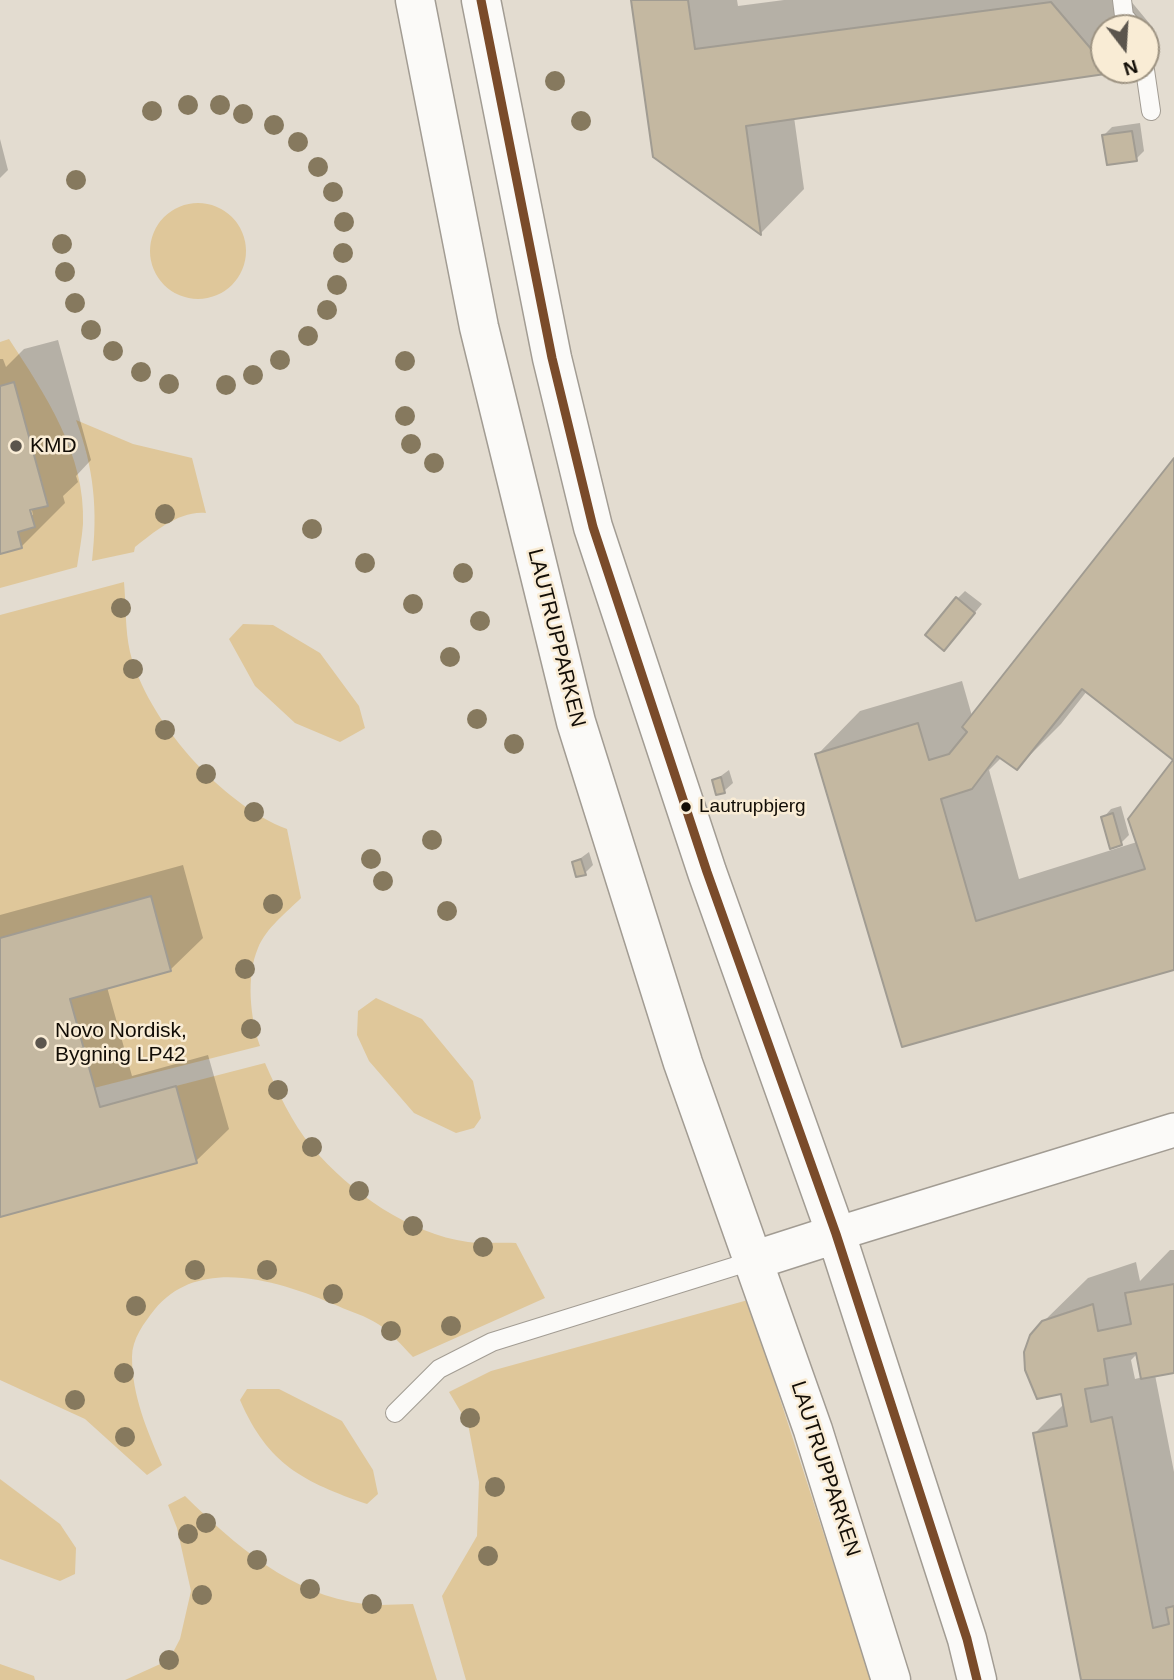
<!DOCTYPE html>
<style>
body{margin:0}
#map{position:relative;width:1174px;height:1680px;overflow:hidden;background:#e3dcd0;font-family:Helvetica,sans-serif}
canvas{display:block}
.north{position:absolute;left:1090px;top:14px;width:70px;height:70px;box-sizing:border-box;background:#f9ecd5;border:2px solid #9d9382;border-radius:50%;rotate:163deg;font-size:19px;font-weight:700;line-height:28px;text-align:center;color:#120d06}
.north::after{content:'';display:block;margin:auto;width:24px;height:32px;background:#5b554d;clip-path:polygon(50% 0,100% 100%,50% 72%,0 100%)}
</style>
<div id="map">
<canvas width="1174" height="1680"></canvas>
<div class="north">N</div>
</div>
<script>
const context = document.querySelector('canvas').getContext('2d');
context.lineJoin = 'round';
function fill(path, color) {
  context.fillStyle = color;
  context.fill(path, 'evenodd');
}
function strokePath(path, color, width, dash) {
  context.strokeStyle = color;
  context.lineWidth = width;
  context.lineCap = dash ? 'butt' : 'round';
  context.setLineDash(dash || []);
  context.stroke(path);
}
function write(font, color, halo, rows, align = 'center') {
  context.font = font + ' Helvetica,sans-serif';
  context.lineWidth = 5;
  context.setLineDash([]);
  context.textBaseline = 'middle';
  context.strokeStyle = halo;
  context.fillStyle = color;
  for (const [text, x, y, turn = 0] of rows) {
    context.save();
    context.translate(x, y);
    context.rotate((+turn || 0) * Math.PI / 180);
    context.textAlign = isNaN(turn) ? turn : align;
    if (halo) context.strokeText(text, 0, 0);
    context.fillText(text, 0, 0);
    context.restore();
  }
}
fill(new Path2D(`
 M150 251a48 48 0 1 1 96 0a48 48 0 1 1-96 0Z
 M9,339C45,394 86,455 83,524C82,538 79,553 77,567L0,588V554L22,548L18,532L35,527L30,510L48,505L14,383L0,386V342Z
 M76,420L133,444L192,458L206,513C180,510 154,532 135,547L134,552L92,561C98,510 94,468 76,420Z
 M124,582C126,604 125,630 130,652C147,720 221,804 287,829L301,898C287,912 266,928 258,948C246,976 250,1018 260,1046L94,1088L70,999L171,971L150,896L0,938V615Z
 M243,624L273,625L320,653L359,706L365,728L340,742L295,723L255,686L229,639Z
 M376,998L422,1019L473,1081L481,1118L474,1128L456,1133L414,1113L369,1061L357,1035L358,1011Z
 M265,1063C278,1092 291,1122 312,1147C350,1192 409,1234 468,1242C484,1244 501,1242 516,1243L545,1298L413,1357C402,1346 391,1332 378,1324C366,1316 351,1312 338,1306C283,1282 200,1254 155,1309C144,1323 132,1339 132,1357C132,1396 147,1430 162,1465L147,1475L85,1419L0,1380V1217L197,1163L176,1086Z
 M748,1300L871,1680H466L442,1596L477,1536L479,1482L468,1424L449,1392L491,1371Z
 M247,1389H279L342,1421L373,1470L378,1494L367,1504C304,1482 268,1465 240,1400Z
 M0,1479L60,1524L76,1548L75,1574L60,1581L0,1559Z
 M185,1496C235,1545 291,1595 364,1604C380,1606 397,1604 413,1604L437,1680H125L169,1660L180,1639L191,1591L177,1528L168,1505Z
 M0,1664L34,1676L35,1680H0Z`), '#dfc79a');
fill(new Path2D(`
 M633,0H737L738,6L784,0H1130L1154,29L1146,37V28H1104V70H1113L1111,72L794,117L804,189L761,233L655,156Z
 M1140,123L1144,151L1136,159L1104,135L1112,127Z
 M0,139L8,170L0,178Z
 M58,340L91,460L76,476L78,482L63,496L65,503L21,547L0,553V359H3L6,367L24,349ZM30,502L33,515H30Z
 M1174,461V759L1087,691L1061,724L1017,768L1002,757L989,770L1019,879L1137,842L1174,761V968L903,1045L817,755L860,711L962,681L972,716Z
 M965,591L982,604L952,640L957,599Z
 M729,770L733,783L724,791L714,781Z
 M1121,806L1129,835L1121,843L1103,818L1111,809Z
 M589,852L593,865L585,873L574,863Z
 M183,865L203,938L170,970L107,987L132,1076L208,1055L229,1129L196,1161L0,1215V915Z
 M1170,1250H1174V1371L1155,1375L1174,1472V1680H1083L1035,1433L1065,1403L1043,1322L1088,1278L1136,1262L1140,1281ZM1138,1353L1143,1377L1135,1379L1131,1360Z`), '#0003');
const building = new Path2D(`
 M631,0H688L695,49L1051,2L1104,64V70L1112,73L746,126L761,235L653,157Z
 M1132,131L1137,161L1107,165L1102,135Z
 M14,382L48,506L30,510L35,527L18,532L22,548L0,554V386Z
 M1174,458V970L902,1047L815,754L918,723L929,760L949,754L967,732L962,727ZM1082,689L1173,760L1128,819L1145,869L976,921L941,799L972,789L997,756L1017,770Z
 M956,597L975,613L944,651L925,635Z
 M721,777L725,793L716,795L712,780Z
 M1113,813L1122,845L1110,849L1101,817Z
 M581,859L586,875L576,877L572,862Z
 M151,896L171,971L70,999L100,1107L176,1086L197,1163L0,1217V938Z
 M1174,1284V1373L1141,1379L1136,1353L1104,1359L1108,1385L1085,1389L1091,1422L1112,1417L1153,1628L1169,1624L1166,1608L1174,1606V1680H1081L1033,1433L1067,1426L1061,1394L1037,1399L1025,1370L1024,1352L1030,1335L1042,1321L1093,1304L1098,1331L1131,1324L1125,1293Z`);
fill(building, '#c4b8a1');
strokePath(building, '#a19c92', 2);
const service = new Path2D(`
 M1122,0L1124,16L1134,28
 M1145,70L1151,111
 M395,1413L439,1369L492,1342L755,1260`);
const minor = new Path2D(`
 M836,1234L1174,1130`);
const tertiary = new Path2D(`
 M415,0L479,327L576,722L683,1063L813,1430L891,1680
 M481,0L552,358L593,527L707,872L836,1234L967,1639L977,1680
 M755,1260L836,1234`);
strokePath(service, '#a29c93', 20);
strokePath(minor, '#a29c93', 36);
strokePath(tertiary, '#a29c93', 41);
strokePath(service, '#fbfaf8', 18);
strokePath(minor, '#fbfaf8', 33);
strokePath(tertiary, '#fbfaf8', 38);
strokePath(new Path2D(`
 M481,0L552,358L593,527L707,872L836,1234L967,1639L977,1680`), '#7a4b2a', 9);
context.fillStyle = '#86795e';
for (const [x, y] of [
 [555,81],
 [188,105],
 [220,105],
 [152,111],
 [243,114],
 [581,121],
 [274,125],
 [298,142],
 [318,167],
 [76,180],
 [333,192],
 [344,222],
 [62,244],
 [343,253],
 [65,272],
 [337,285],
 [75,303],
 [327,310],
 [91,330],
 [308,336],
 [113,351],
 [280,360],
 [405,361],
 [141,372],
 [253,375],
 [169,384],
 [226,385],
 [405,416],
 [411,444],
 [434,463],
 [165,514],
 [312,529],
 [365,563],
 [463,573],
 [413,604],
 [121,608],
 [480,621],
 [450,657],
 [133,669],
 [477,719],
 [165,730],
 [514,744],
 [206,774],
 [254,812],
 [432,840],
 [371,859],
 [383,881],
 [273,904],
 [447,911],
 [245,969],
 [251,1029],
 [278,1090],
 [312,1147],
 [359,1191],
 [413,1226],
 [483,1247],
 [195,1270],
 [267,1270],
 [333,1294],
 [136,1306],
 [451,1326],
 [391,1331],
 [124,1373],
 [75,1400],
 [470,1418],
 [125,1437],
 [495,1487],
 [206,1523],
 [188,1534],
 [488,1556],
 [257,1560],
 [310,1589],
 [202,1595],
 [372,1604],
 [169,1660]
]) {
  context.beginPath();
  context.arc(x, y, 10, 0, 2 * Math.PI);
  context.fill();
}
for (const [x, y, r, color] of [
 [16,446,7,"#5b554d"],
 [686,807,6,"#120d06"],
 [41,1043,7,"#5b554d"]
]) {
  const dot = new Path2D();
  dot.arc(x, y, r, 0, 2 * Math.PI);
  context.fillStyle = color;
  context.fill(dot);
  strokePath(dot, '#f9ecd5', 2.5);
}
write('19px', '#120d06', '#f9ecd5', [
 ["Lautrupbjerg",699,807]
], 'left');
write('21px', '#120d06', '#f9ecd5', [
 ["KMD",30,446],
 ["Novo Nordisk,",55,1031],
 ["Bygning LP42",55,1055]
], 'left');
write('21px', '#120d06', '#f9ecd5', [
 ["LAUTRUPPARKEN",556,638,76],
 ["LAUTRUPPARKEN",825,1469,72]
]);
</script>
